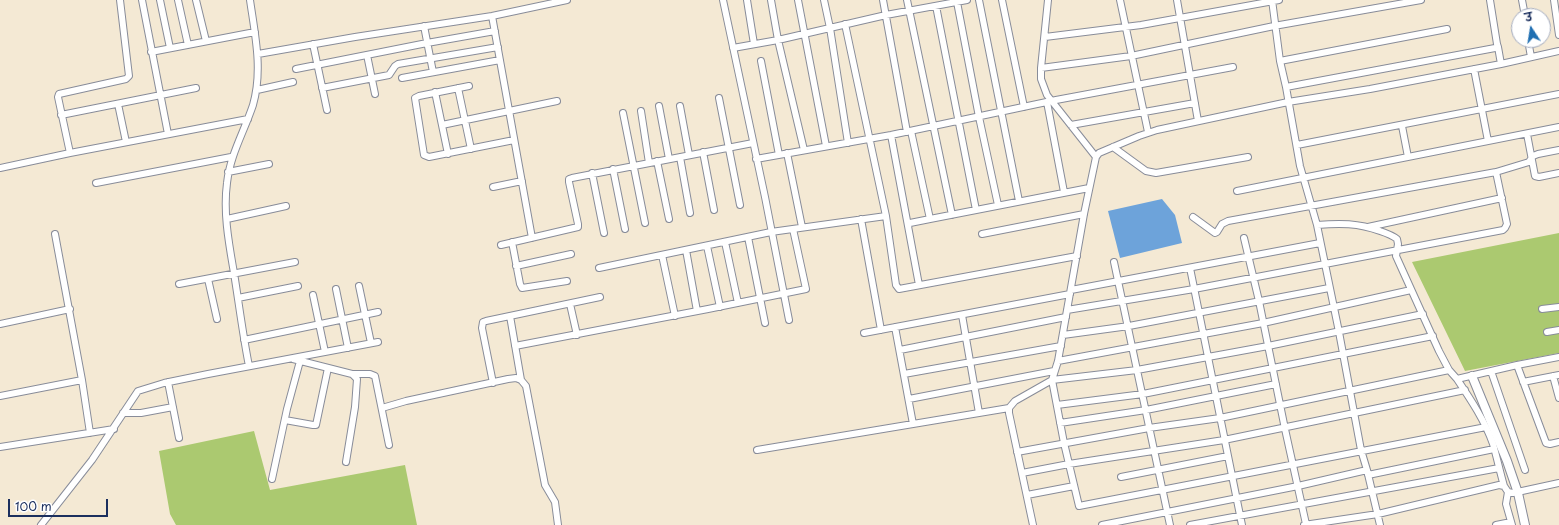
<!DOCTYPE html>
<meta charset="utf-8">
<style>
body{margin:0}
#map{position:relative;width:1559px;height:525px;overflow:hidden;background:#f4e9d4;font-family:"Playpen Sans","Playpen Sans Deva",sans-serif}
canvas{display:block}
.north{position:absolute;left:1511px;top:8px;width:40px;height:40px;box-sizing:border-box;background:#fff;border:1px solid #a4acbf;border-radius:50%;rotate:348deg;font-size:11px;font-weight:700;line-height:16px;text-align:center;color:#1b2f5e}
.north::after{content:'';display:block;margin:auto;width:14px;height:18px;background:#1f6fb2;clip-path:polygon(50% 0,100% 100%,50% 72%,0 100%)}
.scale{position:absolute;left:8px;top:499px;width:100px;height:18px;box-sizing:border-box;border:2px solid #1b2f5e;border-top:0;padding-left:5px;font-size:12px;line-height:14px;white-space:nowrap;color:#1b2f5e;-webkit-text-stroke:3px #fff;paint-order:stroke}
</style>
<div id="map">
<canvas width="1559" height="525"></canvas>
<div class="north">उ</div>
<div class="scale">100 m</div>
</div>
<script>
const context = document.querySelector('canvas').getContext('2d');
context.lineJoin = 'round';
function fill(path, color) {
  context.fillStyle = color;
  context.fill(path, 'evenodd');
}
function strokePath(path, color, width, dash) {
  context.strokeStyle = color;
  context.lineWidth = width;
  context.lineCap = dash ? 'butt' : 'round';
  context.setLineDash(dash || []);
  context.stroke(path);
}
fill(new Path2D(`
 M1559,233V353L1465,371L1412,262Z
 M254,431L270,490L405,465L417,525H176L170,514L159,451Z`), '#abc970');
fill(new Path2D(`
 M1162,199L1175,215L1182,243L1120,258L1108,211Z`), '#6da3da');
const minor = new Path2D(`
 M142,0L168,134
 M160,0L170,48
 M178,0L188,45
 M196,0L206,41
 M723,0L765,197L789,320
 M747,0L754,44
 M771,0L778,40L804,150
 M798,0L826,146
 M824,0L830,28L848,143
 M883,0L907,132
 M907,0L952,215
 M979,0L1019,201
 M1002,0L1024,107
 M1048,0L1041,68V79L1047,95L1096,157
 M1120,0L1148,132
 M1177,0L1198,121
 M1272,0L1280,61L1286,87L1300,166L1317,225L1339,332L1361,450L1367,470L1380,525
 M1522,0L1525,16
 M1554,0L1559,35
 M957,2L979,117L998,205
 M936,6L976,210
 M492,16L532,238
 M424,26L433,72
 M1045,37L1141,25L1279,0
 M1528,40L1531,57
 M313,44L327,110
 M1498,47L1501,64L1559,51
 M733,48L778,40L886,15L967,0
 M151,52L255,32
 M258,54L355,37L492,16L567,0
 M367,55L375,94
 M761,61L779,155
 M1280,61L1447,29
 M1041,68L1131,56L1274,26L1421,0
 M296,69L427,43L495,31
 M1474,69L1488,141
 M402,78L500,60
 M469,86L419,96L415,98L424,155L429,157L514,140
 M1286,87L1495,48L1498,47L1497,44L1490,0
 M322,88L389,75L395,66L398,64L498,47
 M458,88L471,149
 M257,90L293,82
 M435,92L448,154
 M719,98L740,205
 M1047,102L1064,192
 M118,104L126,142
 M659,106L669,159
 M680,106L689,155
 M641,111L649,163
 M623,113L645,223
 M61,115L196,88
 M442,125L557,101
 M1071,125L1195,103
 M1402,126L1408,157
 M911,131L930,219L1089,188
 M1527,134L1535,176L1539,177L1559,173
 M891,135L908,226
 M1297,145L1559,94
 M1113,147L1146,171L1156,173L1248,157
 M703,152L714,210
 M70,153L58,97L59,94L126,79L129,76L120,0
 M787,153L802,227
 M680,157L690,213
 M756,159L891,135L1056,100L1233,67
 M657,161L669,219
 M0,168L70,153L248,119
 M613,169L625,229
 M228,172L269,164
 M592,173L604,233
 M96,183L231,157
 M493,187L522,181
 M1237,191L1559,127
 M886,216L896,285L899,289L1077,256
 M1193,217L1215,233L1217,232L1222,224L1228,221L1496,172L1529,162L1533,156L1538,154L1559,150
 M227,219L286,206
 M861,219L881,330
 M1317,225C1340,223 1358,223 1380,231C1386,233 1392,235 1397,239L1398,244L1396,256L1439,351L1449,370L1457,379L1517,365L1559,357
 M1368,227L1502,198
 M55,234L82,380L90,433
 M982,234L1084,214
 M748,237L765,323
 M1244,238L1259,301L1285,429L1306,524
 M512,242L520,284L522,288L567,281
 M725,242L738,303
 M501,245L578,227V224L569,182V179L572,178L753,143
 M707,246L720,307
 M686,250L697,311
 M662,255L675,316
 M1114,262L1170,525
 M516,266L571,254
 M599,268L771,232L886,216L845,24
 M1190,268L1242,525
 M208,279L217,319
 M179,284L295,262
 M919,285L908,226L910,223L930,219
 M359,286L371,343
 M336,289L348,348
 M1071,290L1320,243
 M313,295L325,352
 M238,298L298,286
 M570,304L577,335
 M1542,309L1559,307
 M1067,310L1194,289L1503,230L1505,228L1507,224L1496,172
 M962,315L979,413
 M510,316L521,380
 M0,324L70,309
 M895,327L913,424
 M1547,332L1559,330
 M864,333L1070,294
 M1063,335L1129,326L1329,288
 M244,340L378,312
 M515,346L708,309L806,289L793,229
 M900,350L1066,317
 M293,359L352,374L357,379L355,407L346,462
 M1058,361L1263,323L1411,290
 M1517,365L1546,443L1550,444L1559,442
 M249,366C243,336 239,304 234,273C229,244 223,213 227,183C230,155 244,132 253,105C263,70 255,35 250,0
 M1491,371L1525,470
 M352,374H370L375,376L389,445
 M904,374L1061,346
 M1553,376L1559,398
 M1457,379C1471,400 1485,421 1493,444C1497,458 1500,472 1504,486
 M168,382L179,438
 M1523,382L1559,375
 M493,383L482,328L483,322L486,321L600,297
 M0,396L82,380
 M909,399L1054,371
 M1057,405L1143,394L1433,336
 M382,408L406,401L508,379L516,378L521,380L526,386L545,485L555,502L558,525
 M123,413H141L173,407
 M285,420L313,425H316L328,368
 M1060,423L1146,410L1276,384
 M1486,427L1079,506L1064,443L1052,380L1058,361L1084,214L1096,157L1099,153L1139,136L1157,130L1288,102L1370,89L1501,64
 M0,447L114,429
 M757,450L1009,408
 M1017,452L1149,428L1220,418L1449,370
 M1022,473L1069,464L1224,440L1465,390
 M1368,475L1494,449
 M1121,477L1228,456
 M272,479L287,409L300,361
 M1508,492L1506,504L1512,525
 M1027,495L1074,486
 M41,525L92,460L138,391L164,383L208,374L378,342
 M1033,525L1009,413V408L1015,401L1052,380L1137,370L1208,357L1268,346L1423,314
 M1102,525L1298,486L1367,470
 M1190,525L1499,468
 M1304,525L1378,514L1499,485L1504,486L1508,492L1513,493L1559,483
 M1496,525L1511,522`);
const tertiary = new Path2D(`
 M1472,376L1507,461L1518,493L1525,525`);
strokePath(minor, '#888c99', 8);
strokePath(tertiary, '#888c99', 10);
strokePath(minor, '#fff', 6);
strokePath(tertiary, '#fff', 8);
</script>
